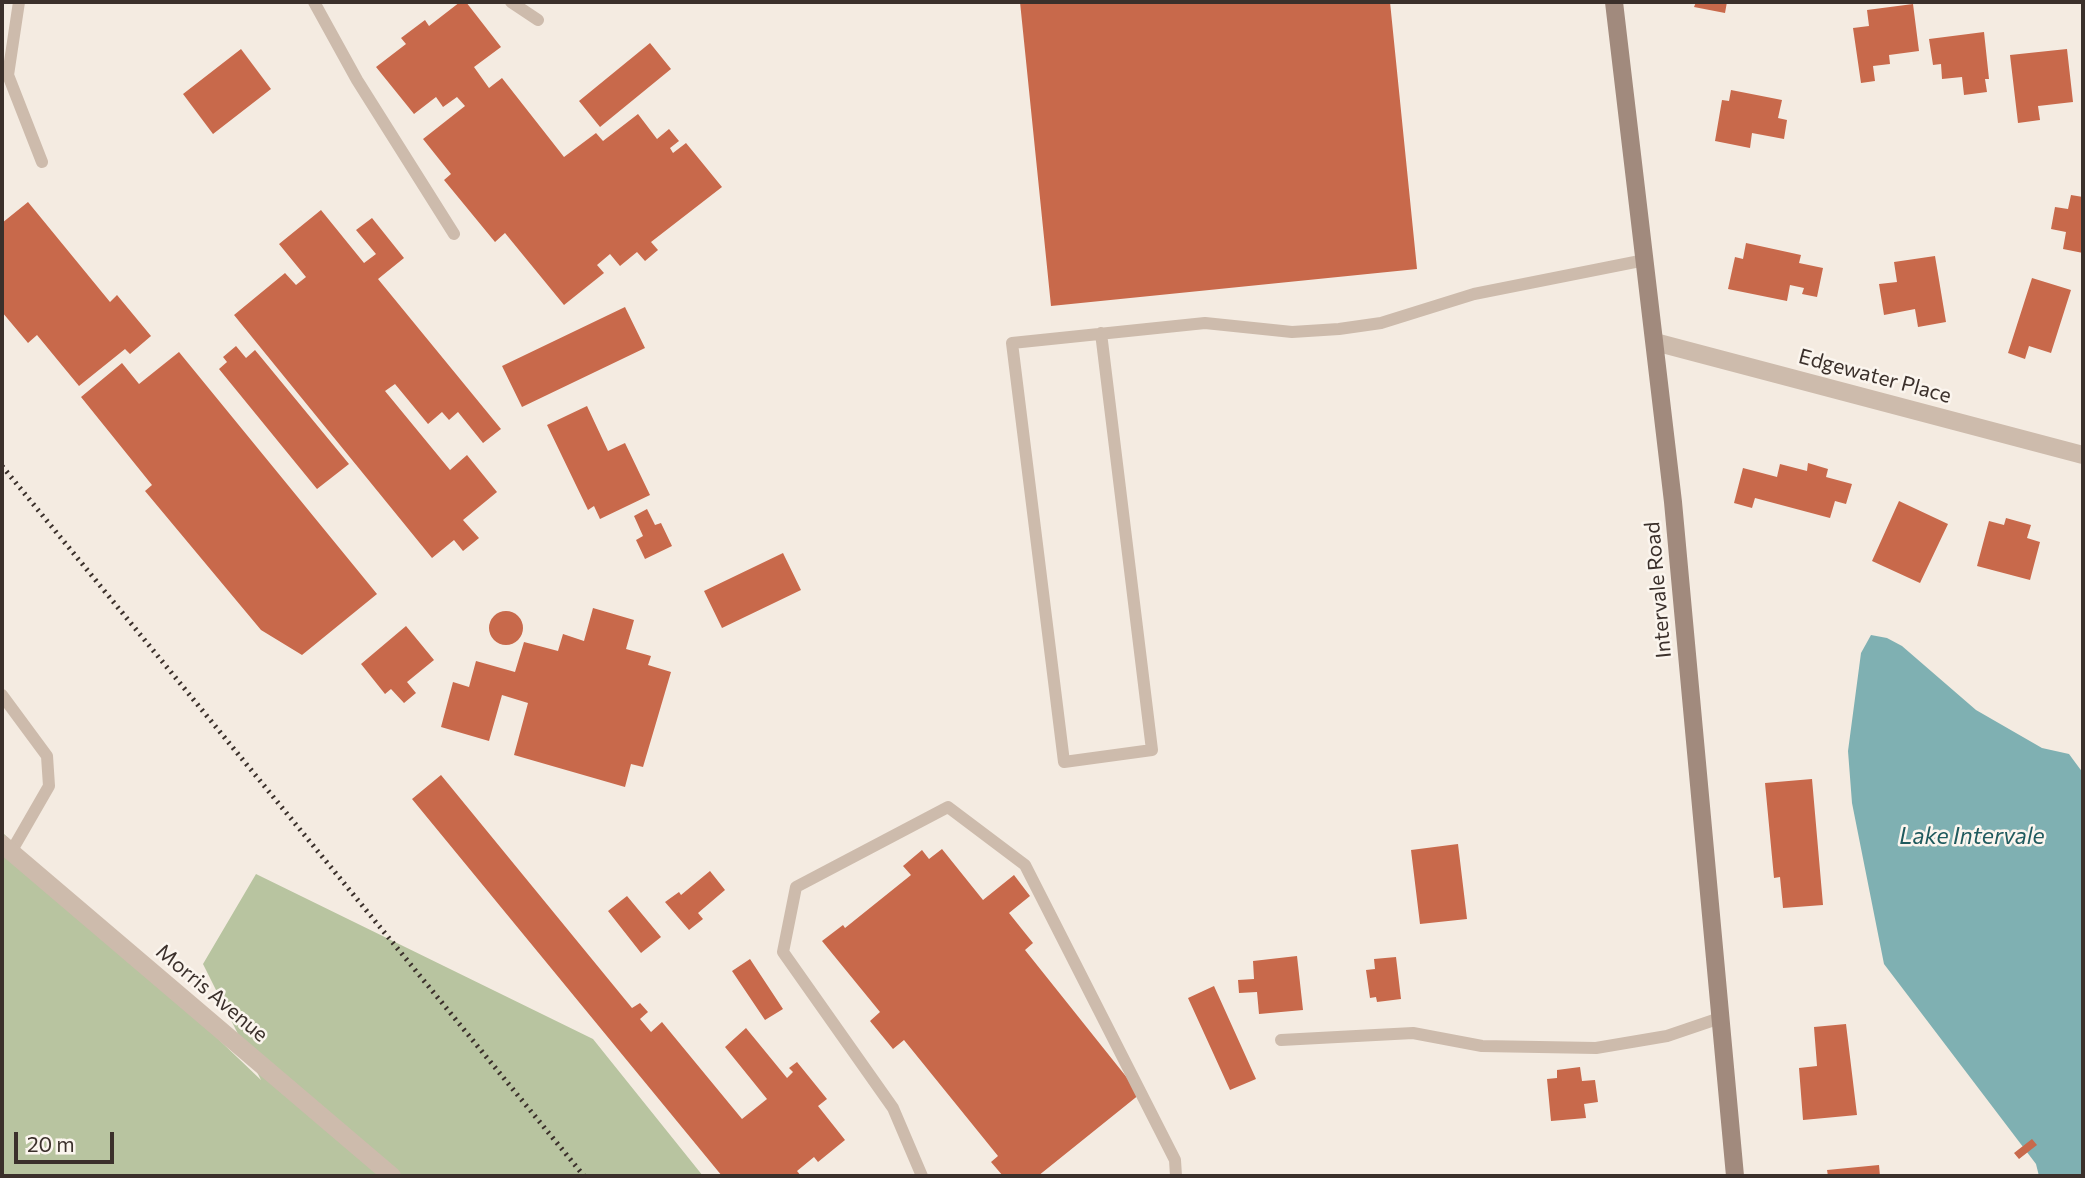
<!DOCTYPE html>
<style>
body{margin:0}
#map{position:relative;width:2085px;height:1178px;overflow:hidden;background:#f4ebe1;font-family:Commissioner,sans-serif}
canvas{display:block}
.frame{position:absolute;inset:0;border:4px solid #3b302b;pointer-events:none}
.scale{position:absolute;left:14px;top:1132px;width:100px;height:32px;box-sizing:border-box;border:4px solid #3b302b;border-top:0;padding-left:9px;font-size:21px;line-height:24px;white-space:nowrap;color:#3b302b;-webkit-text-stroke:5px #fbf5ee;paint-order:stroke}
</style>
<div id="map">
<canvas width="2085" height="1178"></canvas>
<div class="frame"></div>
<div class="scale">20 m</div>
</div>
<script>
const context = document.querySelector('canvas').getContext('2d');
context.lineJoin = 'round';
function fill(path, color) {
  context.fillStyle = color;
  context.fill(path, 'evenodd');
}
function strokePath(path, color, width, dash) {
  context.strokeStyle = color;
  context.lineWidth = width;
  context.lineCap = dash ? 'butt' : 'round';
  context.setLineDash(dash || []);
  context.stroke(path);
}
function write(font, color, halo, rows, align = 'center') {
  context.font = font + ' Commissioner,sans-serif';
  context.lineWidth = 5;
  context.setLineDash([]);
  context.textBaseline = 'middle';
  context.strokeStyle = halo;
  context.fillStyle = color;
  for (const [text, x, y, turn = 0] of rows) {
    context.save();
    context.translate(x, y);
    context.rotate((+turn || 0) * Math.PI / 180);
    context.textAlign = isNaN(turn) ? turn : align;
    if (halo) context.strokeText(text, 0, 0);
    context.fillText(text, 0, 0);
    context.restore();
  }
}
fill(new Path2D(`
 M2,832L261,1080L203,964L256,874L593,1039L703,1176H2Z`), '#b8c4a0');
fill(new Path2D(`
 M1871,635L1887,638L1902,646L1976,710L2042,748L2069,754L2083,773V1176H2039L2036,1164L1884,964L1852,803L1848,751L1861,653Z`), '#7fb0b2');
fill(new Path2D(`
 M460,2H466L501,47L474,67L489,88L502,78L564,157L596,133L603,141L638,114L657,139L669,129L679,141L670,148L673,153L686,143L722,187L651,242L658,250L645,261L637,252L620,266L610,254L597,265L604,273L564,305L505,233L495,242L444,180L451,174L423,139L465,106L457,97L443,107L436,97L414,114L376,67L406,44L401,38L425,20L429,26Z
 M1020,2H1390L1417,269L1051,306Z
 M1696,2H1727L1725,13L1694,7Z
 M1913,4L1919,51L1889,55L1890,64L1873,66L1875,81L1861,83L1853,28L1869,26L1867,10Z
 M1984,32L1989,79H1985L1987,92L1964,95L1962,77L1942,79L1941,64L1933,65L1929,39Z
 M650,43L671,69L600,127L579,101Z
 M241,49L271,89L213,134L183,94Z
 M2067,49L2073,102L2038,106L2040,120L2018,123L2010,55Z
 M1731,90L1782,100L1778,118L1787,120L1784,139L1752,133L1750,148L1715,141L1722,100L1729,101Z
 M2071,195L2083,197V253L2063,249L2066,232L2051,229L2055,207L2068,209Z
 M28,202L110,302L117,295L151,336L130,354L125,349L79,386L37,335L28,343L2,312V223Z
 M321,210L364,263L376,254L356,230L372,218L404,258L378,279L501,429L483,443L458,412L449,420L442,412L428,424L395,384L385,391L450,470L467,455L497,492L463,520L479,538L463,551L454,540L432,558L234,315L285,273L296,285L306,277L279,244Z
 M1746,243L1801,255L1799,263L1823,268L1817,297L1802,294L1804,288L1790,285L1787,301L1728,289L1735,257L1743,259Z
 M1935,256L1946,322L1918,327L1915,309L1884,315L1879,284L1897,282L1894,262Z
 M2032,278L2071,290L2051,353L2029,346L2025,359L2008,353Z
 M625,307L645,348L522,407L502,366Z
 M236,346L246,358L255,350L349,464L317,489L219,369L227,362L223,357Z
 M179,352L377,594L302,655L261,630L145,491L152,485L81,397L122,363L139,384Z
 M587,406L608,451L625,443L650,495L600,519L594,506L588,510L547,425Z
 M1808,463L1828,469L1826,477L1852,484L1846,504L1835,501L1830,518L1755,498L1752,508L1734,503L1743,468L1777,477L1780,464L1807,471Z
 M1899,501L1948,524L1920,583L1872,561Z
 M647,509L655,525L661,523L672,546L645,559L636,540L643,536L634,516Z
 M2006,518L2031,525L2027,538L2040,542L2030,580L1977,566L1989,521L2004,525Z
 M783,553L801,590L722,628L704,591Z
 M593,608L634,620L626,649L651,656L648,665L671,672L643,767L631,764L625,787L514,755L528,703L502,695L489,741L441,727L453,682L469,687L476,661L515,672L524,642L558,651L563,634L584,641Z
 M489 628a17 17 0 1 1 34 0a17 17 0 1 1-34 0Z
 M406,626L434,660L407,682L416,693L404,703L391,689L385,694L361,664Z
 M441,775L632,1008L640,1003L648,1012L640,1019L651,1032L662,1022L742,1119L767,1099L725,1047L746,1028L787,1078L793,1072L789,1068L797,1062L827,1099L818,1106L845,1140L818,1162L814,1157L797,1171L801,1176H722L412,799Z
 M1812,779L1823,905L1783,908L1780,877L1774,878L1765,783Z
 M1458,844L1467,919L1420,924L1411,850Z
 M942,849L983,900L1014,875L1030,896L1009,913L1033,943L1025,950L1140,1094L1038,1176H1003L991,1162L998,1156L904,1040L893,1049L870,1021L880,1012L822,941L843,925L845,928L911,875L903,866L922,850L929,859Z
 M710,871L725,890L698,913L703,919L689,930L665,902L679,892L681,895Z
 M627,896L661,937L641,953L608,911Z
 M1297,956L1303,1010L1259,1014L1257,992L1239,993L1238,980L1254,979L1253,961Z
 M1396,957L1401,999L1377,1002L1376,997L1370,998L1366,970L1375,969L1374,959Z
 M750,959L783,1009L765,1020L732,971Z
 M1214,986L1256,1079L1230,1090L1188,998Z
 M1846,1024L1857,1115L1803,1120L1799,1068L1817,1066L1814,1027Z
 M1580,1067L1582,1081L1595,1080L1598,1102L1584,1104L1586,1118L1551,1121L1547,1079L1557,1078V1070Z
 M2032,1139L2037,1145L2019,1159L2014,1153Z
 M1879,1165L1880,1176H1828L1827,1170Z`), '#c8694b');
strokePath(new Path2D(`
 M19,2L8,75L42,162
 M314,2L357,80L454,234
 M511,2L538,20
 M1101,333L1152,750L1064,762L1012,343L1205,323L1292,332L1339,329L1381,323L1474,294L1645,260
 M2,695L47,756L49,786L11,852
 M1281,1040L1413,1033L1482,1046L1596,1048L1667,1036L1720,1018
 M922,1176L893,1108L783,952L796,887L948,807L1025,865L1175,1160L1176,1176`), '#cdbbac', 12);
strokePath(new Path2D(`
 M1655,342L2083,455
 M2,844L392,1176`), '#cdbbac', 18);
strokePath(new Path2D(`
 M1614,2L1673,502L1735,1176`), '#a18a7d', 18);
strokePath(new Path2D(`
 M2,466L584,1176`), '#3b302b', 5, [2, 5]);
write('21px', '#3b302b', '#fbf5ee', [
 ["Edgewater Place",1875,376,15],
 ["Intervale Road",1658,590,-95],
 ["Morris Avenue",212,993,40]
]);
write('italic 23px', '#1f5a5e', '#fbf5ee', [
 ["Lake Intervale",1972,836]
]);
</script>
